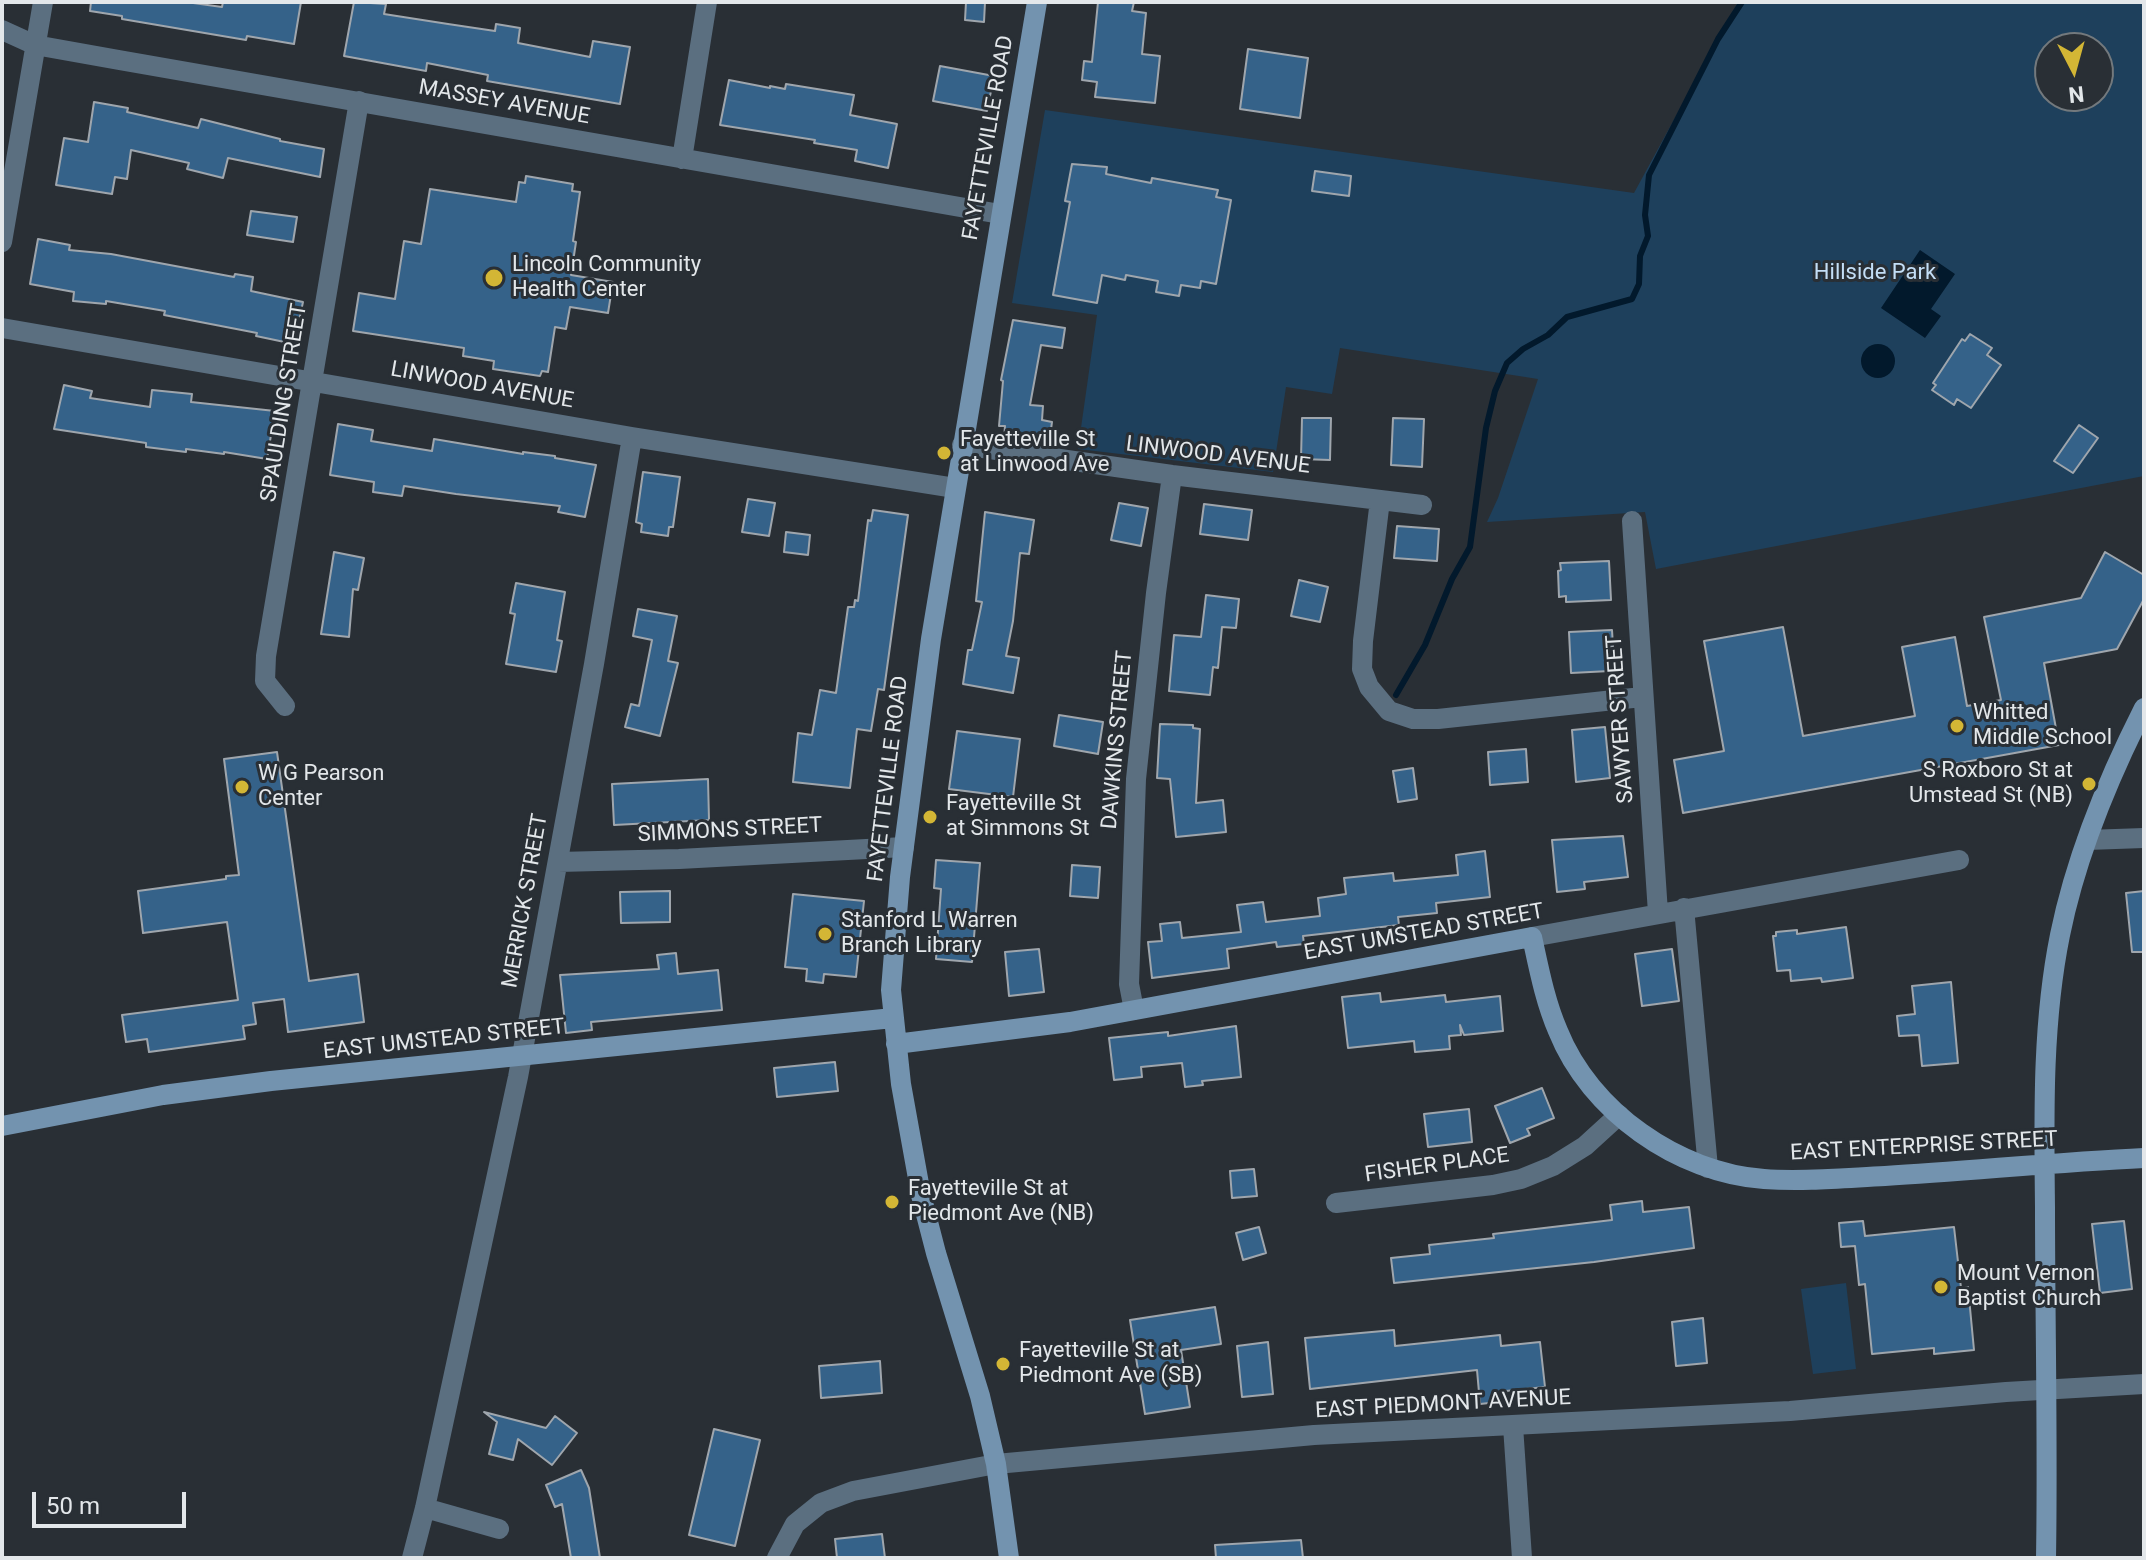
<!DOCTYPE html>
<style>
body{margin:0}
#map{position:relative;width:2146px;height:1560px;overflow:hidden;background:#292f35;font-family:Roboto,sans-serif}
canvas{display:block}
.frame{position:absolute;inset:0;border:4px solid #e3e7ea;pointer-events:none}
.north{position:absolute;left:2034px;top:32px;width:80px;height:80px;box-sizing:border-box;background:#292f35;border:2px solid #73797d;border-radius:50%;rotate:174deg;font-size:22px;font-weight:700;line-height:32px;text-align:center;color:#e3e7ea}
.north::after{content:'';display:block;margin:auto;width:28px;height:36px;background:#d3b635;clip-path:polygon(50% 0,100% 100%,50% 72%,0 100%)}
.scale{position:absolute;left:32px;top:1492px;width:154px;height:36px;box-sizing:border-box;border:4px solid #e3e7ea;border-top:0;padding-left:10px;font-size:24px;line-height:28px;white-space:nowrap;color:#e3e7ea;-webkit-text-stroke:6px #292f35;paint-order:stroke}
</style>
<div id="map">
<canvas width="2146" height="1560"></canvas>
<div class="frame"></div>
<div class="north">N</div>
<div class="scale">50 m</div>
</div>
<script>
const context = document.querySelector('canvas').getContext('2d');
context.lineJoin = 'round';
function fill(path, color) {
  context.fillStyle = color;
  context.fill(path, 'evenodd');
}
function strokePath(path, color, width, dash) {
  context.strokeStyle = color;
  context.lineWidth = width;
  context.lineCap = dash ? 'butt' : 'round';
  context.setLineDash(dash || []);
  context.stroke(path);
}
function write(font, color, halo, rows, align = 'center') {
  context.font = font + ' Roboto,sans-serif';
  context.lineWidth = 6;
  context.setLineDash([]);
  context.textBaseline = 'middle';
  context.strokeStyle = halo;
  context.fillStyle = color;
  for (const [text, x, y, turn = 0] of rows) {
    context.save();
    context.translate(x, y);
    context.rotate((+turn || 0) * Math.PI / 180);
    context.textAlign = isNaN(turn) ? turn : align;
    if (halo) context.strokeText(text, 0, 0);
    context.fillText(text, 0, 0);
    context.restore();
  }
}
fill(new Path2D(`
 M1738,2H2144V476L1656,569L1645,512L1487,522L1498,498L1538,379L1340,348L1332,394L1286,387L1273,472L1078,449L1097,315L1012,303L1045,110L1634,193ZM2050,48H2098V96H2050Z
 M1846,1283L1856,1369L1813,1374L1801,1289Z`), '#1e405c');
fill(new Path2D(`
 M1920,250L1955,274L1931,309L1941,316L1925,338L1881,308Z
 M1861 361a17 17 0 1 1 34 0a17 17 0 1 1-34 0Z`), '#02192c');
strokePath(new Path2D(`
 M1396,695L1425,645L1452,579L1470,547L1486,428L1495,391L1507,363L1523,349L1548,335L1567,317L1632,299L1639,284L1640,256L1648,236L1645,215L1649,175L1718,39L1742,2`), '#02192c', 6);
const building = new Path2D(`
 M91,2H186L222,7L223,2H301L294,44L247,36L246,40L122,19V16L90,11Z
 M354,2L386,4L384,14L448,24L495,31L496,24L520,28L518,43L590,57L593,41L630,47L620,104L487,81L488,75L427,63L426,71L344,56Z
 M966,2H985L984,22L965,20Z
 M1098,2H1134L1132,11L1146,13L1142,54L1160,56L1155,103L1095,97L1097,82L1082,80L1084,61L1092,62Z
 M1248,49L1308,58L1300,118L1240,109Z
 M940,66L994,76L987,111L933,101Z
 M729,80L770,88V86L785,89L786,84L854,95L850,115L897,124L888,168L855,161L857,150L814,143L815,140L720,125Z
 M94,102L128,108L127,112L198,128L201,119L280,139V141L324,149L320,177L228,158L223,178L187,169L189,163L131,150L127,179L115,177L112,194L56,185L64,138L88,142Z
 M1072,164L1107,167L1106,174L1151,183L1152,178L1218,190L1216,197L1231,200L1216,284L1201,281L1200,288L1181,285L1179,296L1156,292L1158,281L1126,275L1125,280L1102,275L1097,303L1053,295L1070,202L1065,201Z
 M1315,171L1351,176L1349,196L1312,191Z
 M526,176L573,184L572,191L580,192L573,241L576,242L571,275L613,282L608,313L570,307L566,329L555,327L548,372L542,371L540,376L493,369L494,361L463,356L464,348L353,331L359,293L395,299L404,241L421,244L430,189L516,202L519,182L525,183Z
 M251,211L297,217L293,242L247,235Z
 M38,239L70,245L69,250L111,254L234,277L235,274L253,277L251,291L303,302L294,344L256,336L257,333L164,315L165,311L106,301V304L73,301L74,292L30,284Z
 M1013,320L1065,328L1062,348L1041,345L1030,405L1043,406L1042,420L1052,422L1049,444L1004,438L1005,426H999L1003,381L1001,380Z
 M1970,334L1992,348L1987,355L2001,365L1971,408L1957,399L1954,405L1932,390L1936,385L1933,383L1962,339L1965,341Z
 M64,385L92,391L90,398L150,407L152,390L192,394L191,402L275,411L267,459L224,452V454L186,449V452L146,447V443L54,429Z
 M1302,418H1331L1330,460L1301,459Z
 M1393,418L1424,419L1422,467L1391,465Z
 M338,424L373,430L371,441L432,451L434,439L523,454V452L555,456V458L596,465L585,517L558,512L560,506L456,494L404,486L402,496L373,492L374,482L330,475Z
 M2079,425L2098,438L2073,473L2054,461Z
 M643,472L680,477L673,527H669L668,536L641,532L642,524L636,522Z
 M748,499L775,503L769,536L742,532Z
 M1119,503L1148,508L1141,546L1111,540Z
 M1204,504L1252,510L1248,540L1200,534Z
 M873,510L908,515L884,690L878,689L871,731L857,729L850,788L793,782L798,733L812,735L820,690L836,693L848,607H854L855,600L858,601L868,520L871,521Z
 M985,512L1034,520L1029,554L1020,553L1013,621L1006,656L1019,658L1013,693L963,684L968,650H972L982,602L976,601Z
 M1397,526L1439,529L1437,561L1394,558Z
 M786,532L810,535L808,555L784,552Z
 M334,552L364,558L358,590L353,589L349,637L321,634Z
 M2105,552L2144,575V599L2117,649L2044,663L2059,745L1683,813L1674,760L1724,751L1704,641L1783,627L1803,736L1915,716L1902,647L1955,637L1967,706L2001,700L1984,617L2081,598Z
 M1609,561L1611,600L1566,602V596L1559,597L1558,571L1561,570L1560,563Z
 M1299,580L1328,587L1320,622L1291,616Z
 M516,583L565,592L557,640L562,641L556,672L506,664L515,614L510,613Z
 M1206,595L1239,599L1236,628L1222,627L1218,668L1213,667L1210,695L1169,691L1174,635L1201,637Z
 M638,609L677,616L668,661L678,663L660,736L625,727L631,704L639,706L652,640L633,636Z
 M1612,630L1613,646L1608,647L1610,671L1571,673L1569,632Z
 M1059,715L1103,722L1098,754L1054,746Z
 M1160,724L1193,725V728L1200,729L1196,803L1223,800L1226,832L1176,837L1170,779L1157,778Z
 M1605,727L1610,778L1576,782L1572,730Z
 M957,731L1020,739L1013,797L949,789Z
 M1526,749L1528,782L1490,785L1488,752Z
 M277,752L309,981L358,974L364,1022L288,1032L284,999L253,1003L256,1024L243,1026L245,1039L149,1052L147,1039L126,1042L122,1015L238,1000L227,922L143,933L138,891L226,879V876L239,875L224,759Z
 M1413,768L1417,799L1398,802L1393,771Z
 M708,779L709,820L614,825L612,784Z
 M1623,836L1628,877L1584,882L1585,889L1557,892L1552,840Z
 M1485,851L1490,897L1436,903L1437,913L1398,917L1399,925L1303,936L1304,944L1277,947L1276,942L1227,949L1229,968L1152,978L1148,942L1162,941L1160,924L1180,922L1182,938L1241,932L1237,905L1263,902L1266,922L1320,916L1318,898L1346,894L1344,878L1393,873L1394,881L1458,875L1456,855Z
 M936,860L980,863L972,962L936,959L941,889L934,888Z
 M1072,865L1100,867L1098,898L1070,896Z
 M670,891V922L621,923L620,892Z
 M2144,891V952H2132L2126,893Z
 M793,894L864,901L856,977L824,974L823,983L806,981L807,969L785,967Z
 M1846,927L1853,978L1822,982L1821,978L1791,981L1790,970L1777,971L1773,936H1776V932L1797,930V934Z
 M1039,949L1044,992L1009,996L1005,952Z
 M1672,949L1679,1001L1642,1006L1635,954Z
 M676,953L678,974L718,970L722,1010L591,1022L592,1030L566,1033L560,975L659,969L657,955Z
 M1951,982L1958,1063L1922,1066L1919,1035L1899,1036L1897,1016L1915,1014L1912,986Z
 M1380,993L1381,1002L1445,995L1446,1002L1500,996L1503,1031L1464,1035L1460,1025L1461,1035L1449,1036L1450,1049L1415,1052L1414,1041L1348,1048L1342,997Z
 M1236,1026L1241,1077L1202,1081L1203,1085L1185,1087L1182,1063L1141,1067L1142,1077L1114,1080L1109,1038L1168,1032V1036Z
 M835,1062L838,1091L777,1097L774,1068Z
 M1542,1088L1554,1118L1527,1129L1530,1135L1510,1143L1495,1106Z
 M1469,1109L1472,1142L1428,1147L1424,1114Z
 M1254,1169L1257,1196L1232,1198L1230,1171Z
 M1642,1201L1643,1212L1689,1207L1694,1248L1594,1262L1394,1283L1391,1258L1430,1254L1429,1245L1494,1238L1493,1234L1612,1220L1610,1205Z
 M1863,1221L1865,1236L1954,1227L1961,1288L1968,1287L1974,1350L1934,1354V1348L1872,1354L1865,1284L1859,1285L1855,1246L1841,1247L1839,1223Z
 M2124,1221L2132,1289L2100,1293L2092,1224Z
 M1259,1227L1266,1253L1243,1260L1236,1233Z
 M1215,1307L1221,1344L1181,1350L1190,1407L1145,1414L1130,1320Z
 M1703,1318L1707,1363L1676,1366L1672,1322Z
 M1394,1330L1395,1346L1500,1335L1501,1346L1540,1342L1545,1387L1506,1391L1507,1401L1480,1404L1477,1370L1310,1389L1305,1338Z
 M1268,1342L1273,1394L1242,1397L1237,1346Z
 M880,1361L882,1393L821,1398L819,1366Z
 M484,1412L546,1428L555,1416L577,1433L552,1465L518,1439L513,1460L489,1454L497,1422Z
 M714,1429L760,1440L735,1546L689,1535Z
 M581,1470L589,1488L600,1558H571L562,1504L555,1507L546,1485Z
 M882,1534L885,1558H837L835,1539Z
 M1301,1540L1303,1558H1216L1215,1545Z`);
fill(building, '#356289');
strokePath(building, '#9fa6ad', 2);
strokePath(new Path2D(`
 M2,30L35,45L119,60L1000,214
 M682,159L707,2
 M2,242L43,2
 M2,328L632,437L955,488
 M962,445L1172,475L1422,505
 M1380,500L1363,641L1362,669L1369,687L1389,711L1413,719H1438L1642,697
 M1632,521L1658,913
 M285,706L265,681L266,656L359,101
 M2087,840L2144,838
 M558,862L679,859L904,847
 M1684,908L1708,1168
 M1532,937L1959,860
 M1134,1010L1129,984L1136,779L1156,593L1172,475
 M1336,1203L1493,1185L1521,1179L1553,1166L1585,1146L1619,1115
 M1513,1426L1522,1558
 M425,1508L499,1529
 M412,1558L425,1508L518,1077L594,664L632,437
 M777,1558L795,1524L821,1503L853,1491L996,1464L1314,1435L1790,1411L2006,1392L2144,1384`), '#5b6f80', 20);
strokePath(new Path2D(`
 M896,1044L1070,1022L1532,937C1539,969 1545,1001 1558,1031C1590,1111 1678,1173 1764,1179C1804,1182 1845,1178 1885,1176C1971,1171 2057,1162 2144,1158
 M2,1126L163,1095L271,1081L893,1018
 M1009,1558L996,1464L980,1396L936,1253L921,1195L901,1084L891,990L900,877L931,639L1037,2
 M2046,1558C2048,1441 2045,1324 2045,1207C2044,1116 2042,1024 2060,935C2076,856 2108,779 2144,708`), '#7393af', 20);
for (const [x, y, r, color] of [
 [494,278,10,"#d3b635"],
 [944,453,8,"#d3b635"],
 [1957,726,8,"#d3b635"],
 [2089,784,8,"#d3b635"],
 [242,787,8,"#d3b635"],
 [930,817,8,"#d3b635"],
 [825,934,8,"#d3b635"],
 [892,1202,8,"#d3b635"],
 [1941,1287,8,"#d3b635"],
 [1003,1364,8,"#d3b635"]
]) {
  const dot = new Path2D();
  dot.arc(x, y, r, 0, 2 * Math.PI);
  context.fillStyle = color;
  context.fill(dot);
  strokePath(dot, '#292f35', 3);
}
write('22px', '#e3e7ea', '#292f35', [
 ["MASSEY AVENUE",504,103,10],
 ["FAYETTEVILLE ROAD",989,138,-80],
 ["LINWOOD AVENUE",482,386,10],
 ["SPAULDING STREET",285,403,-81],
 ["LINWOOD AVENUE",1218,456,7],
 ["SAWYER STREET",1621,719,-94],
 ["DAWKINS STREET",1118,740,-85],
 ["FAYETTEVILLE ROAD",889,779,-83],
 ["SIMMONS STREET",730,831,-3],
 ["MERRICK STREET",526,901,-80],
 ["EAST UMSTEAD STREET",1424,933,-10],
 ["EAST UMSTEAD STREET",444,1040,-6],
 ["EAST ENTERPRISE STREET",1924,1147,-3],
 ["FISHER PLACE",1437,1166,-8],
 ["EAST PIEDMONT AVENUE",1443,1405,-3]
]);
write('22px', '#e3e7ea', '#292f35', [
 ["Lincoln Community",512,265],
 ["Health Center",512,290],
 ["Fayetteville St",960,440],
 ["at Linwood Ave",960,465],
 ["Whitted",1973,713],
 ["Middle School",1973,738],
 ["S Roxboro St at",2073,771,"right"],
 ["Umstead St (NB)",2073,796,"right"],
 ["W G Pearson",258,774],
 ["Center",258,799],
 ["Fayetteville St",946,804],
 ["at Simmons St",946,829],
 ["Stanford L Warren",841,921],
 ["Branch Library",841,946],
 ["Fayetteville St at",908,1189],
 ["Piedmont Ave (NB)",908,1214],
 ["Mount Vernon",1957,1274],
 ["Baptist Church",1957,1299],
 ["Fayetteville St at",1019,1351],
 ["Piedmont Ave (SB)",1019,1376]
], 'left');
write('22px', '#c3def6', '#292f35', [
 ["Hillside Park",1875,273]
]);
</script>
